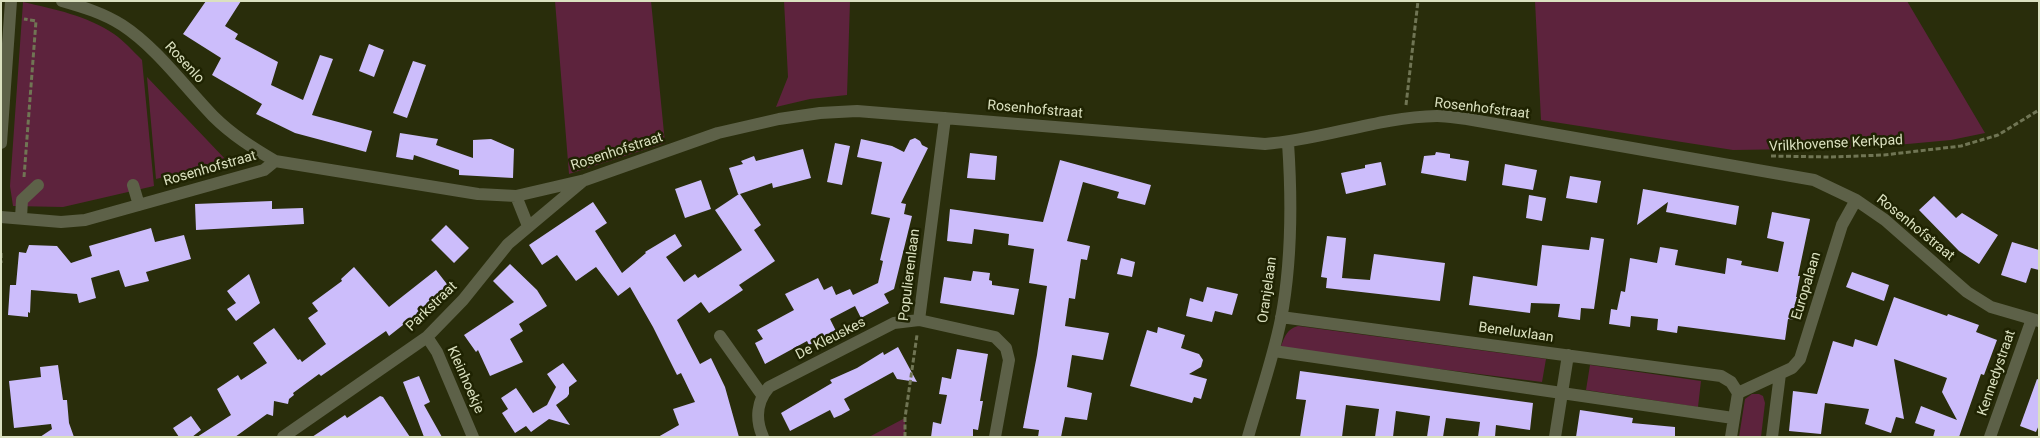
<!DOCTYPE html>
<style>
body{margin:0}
#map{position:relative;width:2040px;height:438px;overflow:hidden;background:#292d0b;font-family:Roboto,sans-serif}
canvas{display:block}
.frame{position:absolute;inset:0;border:2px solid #dbe1c0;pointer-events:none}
</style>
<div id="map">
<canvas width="2040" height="438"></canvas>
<div class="frame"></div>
</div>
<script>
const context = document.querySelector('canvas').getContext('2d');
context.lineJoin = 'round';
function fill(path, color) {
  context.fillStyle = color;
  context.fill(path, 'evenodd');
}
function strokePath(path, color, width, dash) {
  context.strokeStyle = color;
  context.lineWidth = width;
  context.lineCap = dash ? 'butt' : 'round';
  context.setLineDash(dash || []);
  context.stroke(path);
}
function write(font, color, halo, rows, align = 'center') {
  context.font = font + ' Roboto,sans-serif';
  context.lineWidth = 5;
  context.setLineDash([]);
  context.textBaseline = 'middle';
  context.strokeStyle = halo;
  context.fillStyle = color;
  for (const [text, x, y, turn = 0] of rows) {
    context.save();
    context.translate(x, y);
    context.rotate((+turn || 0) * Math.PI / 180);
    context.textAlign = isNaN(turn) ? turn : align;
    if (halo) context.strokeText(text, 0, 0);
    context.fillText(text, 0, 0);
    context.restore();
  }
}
fill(new Path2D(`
 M555,1H651L665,143L569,174Z
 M784,1H850L847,95L810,99L776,107L788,77Z
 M1535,1H1907L1985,133L1951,140L1864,148L1733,150L1541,120Z
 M23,2C54,9 88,16 114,34C124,41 133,51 142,60L154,186L63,207L13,206L10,186Z
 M147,77L227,161L156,179Z
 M1298,326L1546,359L1542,382L1297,351L1281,346C1285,336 1287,329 1298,326Z
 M1590,365L1701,381L1698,407L1586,390Z
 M1752,394H1759L1763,396L1765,403L1761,437H1739L1745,399Z
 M905,418V437H869Z`), '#5d233d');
fill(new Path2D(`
 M206,1H241L225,26L238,34L235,39L278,62L271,85L303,100L320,55L333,59L312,115L372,131L366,152L295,133L256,114L262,104L212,75L221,58L183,34Z
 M369,44L384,50L374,77L359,71Z
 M413,61L426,65L407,118L393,113Z
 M400,133L438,139L436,145L473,158V140L491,139L514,149L513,178L459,175V170L414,155L413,160L396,157Z
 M915,138L920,141L922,145L928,148L901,203L906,204L904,214L912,216L894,289L884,294L889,303L861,318L855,306L830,319L836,331L809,345L807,341L765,364L755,343L763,339L757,330L794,310L785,294L818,278L824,290L832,286L836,295L850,289L853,295L878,283L883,261L880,260L890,218L871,214L882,162L857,157L861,139L892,146L904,152L910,140Z
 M835,143L850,146L842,185L827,182Z
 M803,149L811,178L773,188L772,183L740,194L761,225L754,230L775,261L739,285L743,290L709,313L701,302L677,320L700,364L711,358L725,387L739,437H658L679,425L673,409L695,402L681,373L677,375L653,327L630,287L618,296L596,267L576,281L557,255L542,265L529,245L593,202L607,223L595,231L622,273L646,253L645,252L675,234L682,246L666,257L684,282L695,274L698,278L742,250L715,210L739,194H738L729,168L743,164L741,161L754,156L756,161Z
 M1436,152L1450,154V158L1469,161L1466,181L1421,173L1424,156L1435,155Z
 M970,153L997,156L995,180L967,178Z
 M1060,160L1151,185L1145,205L1117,198L1119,192L1083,182L1067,241L1090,246L1087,260L1081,259L1075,299L1069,298L1065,326L1109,333L1103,360L1072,355L1067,387L1092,393L1087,420L1065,417L1061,437H1038L1039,430L1023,428L1037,355L1047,286L1029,283L1034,249L1008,245L1009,234L974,229L972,244L947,241L950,209L1043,222Z
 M1381,162L1386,185L1346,194L1341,173L1365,168V165Z
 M1505,164L1537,170L1533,190L1502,185Z
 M1570,176L1601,181L1597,203L1566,198Z
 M701,180L711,209L685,218L675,189Z
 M1643,189L1739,206L1736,225L1666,212L1668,202L1637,225Z
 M1529,195L1546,198L1542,221L1526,218Z
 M1934,196L1956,218L1962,213L1998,235L1979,264L1959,251L1919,210Z
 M272,201V209L303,208L304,224L196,230L195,204Z
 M1772,212L1810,219L1798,276H1800L1796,297H1801L1798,320L1788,319L1785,340L1678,326L1677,333L1657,330L1658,319L1631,316L1630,327L1609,324L1611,309L1617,310L1621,291L1625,292L1630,258L1657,263L1660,247L1678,250L1675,265L1725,274L1727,258L1742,261L1741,265L1778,272L1784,242L1767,238Z
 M446,225L469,248L454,263L431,240Z
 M151,228L155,242L184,235L191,259L146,272L149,281L125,287L119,270L91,278L96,298L79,303L77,294L31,290L30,313L28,312V317L8,315L10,285H16L19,252L26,253L29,245L57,246L71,263L92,256L89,246Z
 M1327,236L1346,238L1342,278L1370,280L1374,254L1445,263L1440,301L1326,288L1327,278L1321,277Z
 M1591,237L1604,239L1594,309L1581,308L1580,320L1558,317L1560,304L1531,303L1530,313L1469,305L1473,276L1537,286L1542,245L1589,250Z
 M2012,242L2039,250V270L2031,268L2026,283L2001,275Z
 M1121,258L1135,262L1132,277L1117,274Z
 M510,264L537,290L547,306L519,324L523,331L510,339L523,362L490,376L478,350L476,352L464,335L514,302L493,281Z
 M354,267L389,307L436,270L450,288L389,336L386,331L321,376L319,374L293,393L294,395L289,399L288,404L274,401L273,416L267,414L235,437H197L231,415L217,389L238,375L241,380L267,363L253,343L274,328L298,360L300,359L302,362L326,344L308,318L318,311L312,303L342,281L341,279Z
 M973,271L990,273L989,280L992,281V285L1019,289L1014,315L940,303L944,277L971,281Z
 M1852,272L1889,285L1884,301L1846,287Z
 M249,274L260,303L236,321L227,309L236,303L227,291Z
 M1207,287L1238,294L1232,315L1215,311L1212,322L1186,316L1190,298L1203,302Z
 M1894,297L1947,316L1948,314L1979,325L1976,332L1997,340L1984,375L1981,374L1959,437H1933L1935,430L1915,423L1921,406L1957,420L1942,392L1947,378L1894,359L1904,419L1896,417L1891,433L1865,424L1869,409L1825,403L1821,434L1789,431L1793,391L1817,394L1833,341L1853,347L1855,339L1877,346Z
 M1158,327L1185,335L1181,348L1199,354L1203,360L1201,367L1189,374L1207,379L1201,399L1194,397L1192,403L1130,386L1147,330L1157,333Z
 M898,347L917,382L897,379L893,372L844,399L850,410L841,415L834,418L830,410L790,431L781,413L832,383L830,380L857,368L883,352L884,355Z
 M957,349L988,354L980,401H983L978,430L973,429V437H931L933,422L941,424L947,395L939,394L942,377L951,379Z
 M563,363L577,381L569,387V394L567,397L556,405L570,425L549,419L531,432L526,426L515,433L502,413L508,409L501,398L516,388L533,413L547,405L556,387L547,374Z
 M58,365L63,400H67L69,423L74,437H40L52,429L51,424L14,428L9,381L41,377L40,367Z
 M1300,371L1533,403L1530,430L1496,425L1495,437H1478L1480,422L1446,418L1443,437H1427L1430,416L1396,411L1393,437H1375L1379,409L1346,405L1342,437H1300L1306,400L1296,399Z
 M419,376L430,402L424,405L442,437H424L403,382Z
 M2037,379L2039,380V425L2036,432L2020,426Z
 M380,396L383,397L410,437H312L345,415L347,418Z
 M1580,410L1633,418L1632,423L1675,427V437H1576Z
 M191,416L201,430L192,437H179L173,428Z`), '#ccbdfb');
strokePath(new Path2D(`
 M1406,105L1418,1
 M1771,156L1830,157L1884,155L1961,146L1998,135L2039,110
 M24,177L36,21L24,19
 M1,253V263
 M905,437V418L917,335`), '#707554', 3, [5, 2.5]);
strokePath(new Path2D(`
 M62,1C83,7 103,13 122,25C156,47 185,87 213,116C232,135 253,148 275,161
 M1,143L11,1
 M133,185L139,205
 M516,196L528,226
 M1,217L61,222L85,220L264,170L275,161L478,194L516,196L585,180L718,133L779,119L820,113L857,111L1265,144C1322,140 1378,117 1437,116C1447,116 1457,118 1467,119L1814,180L1856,200L1885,220L1967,292L1991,307L2039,321
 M21,218L22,200L38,185
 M1281,317L1721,376L1731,382L1738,393
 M919,320L945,118
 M720,336L762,395
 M427,337L437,352L473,437
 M1274,351L1733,418
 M283,437L427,337L463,300L508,244L583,181
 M763,437C755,419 757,401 769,387L894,323L919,320L995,337L1006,348L1009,360L995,437
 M1248,437C1259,398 1273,359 1281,319C1292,261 1292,201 1288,143
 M1555,437L1568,355
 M1731,437L1738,393L1792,368L1800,359L1842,225L1856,200
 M1772,437L1780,374
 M1990,437L2032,319`), '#5d6148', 12);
write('14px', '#dbe1c0', '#1f2302', [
 ["Rosenlo",184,63,47],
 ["Rosenhofstraat",1482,109,7],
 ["Rosenhofstraat",1035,110,5],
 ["Vrilkhovense Kerkpad",1836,144,-3],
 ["Rosenhofstraat",617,152,-18],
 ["Rosenhofstraat",210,169,-16],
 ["Rosenhofstraat",1915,228,39],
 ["Populierenlaan",910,275,-83],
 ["Europalaan",1807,286,-73],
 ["Oranjelaan",1268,290,-82],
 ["Parkstraat",432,307,-44],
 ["Beneluxlaan",1516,333,8],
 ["De Kleuskes",831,339,-27],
 ["Kennedystraat",1997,373,-71],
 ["Kleinhoekje",465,380,66]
]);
</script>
